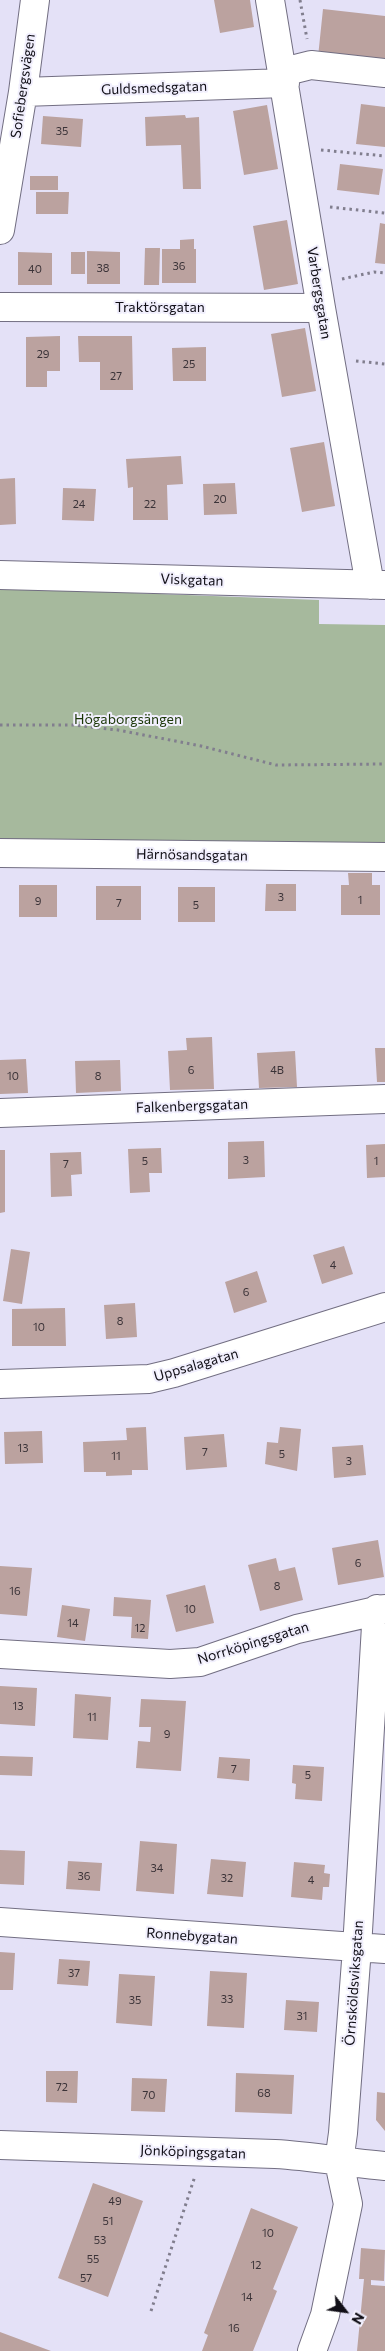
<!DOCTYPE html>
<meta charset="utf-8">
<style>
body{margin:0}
#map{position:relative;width:385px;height:2351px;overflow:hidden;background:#e4e1f7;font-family:Commissioner,sans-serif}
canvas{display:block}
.north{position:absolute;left:320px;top:2286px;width:50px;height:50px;-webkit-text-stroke:4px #f1effd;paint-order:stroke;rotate:120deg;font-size:14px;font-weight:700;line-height:20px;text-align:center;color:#100e16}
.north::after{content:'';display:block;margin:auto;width:18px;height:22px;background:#100e16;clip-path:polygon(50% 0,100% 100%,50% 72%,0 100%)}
</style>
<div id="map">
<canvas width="385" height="2351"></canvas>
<div class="north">N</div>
</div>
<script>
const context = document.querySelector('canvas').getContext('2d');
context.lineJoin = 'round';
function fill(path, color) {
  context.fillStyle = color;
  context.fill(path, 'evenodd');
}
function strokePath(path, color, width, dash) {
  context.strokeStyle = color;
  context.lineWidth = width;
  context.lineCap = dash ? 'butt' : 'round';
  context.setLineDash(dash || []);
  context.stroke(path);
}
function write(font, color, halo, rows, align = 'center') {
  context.font = font + ' Commissioner,sans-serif';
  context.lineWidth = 4;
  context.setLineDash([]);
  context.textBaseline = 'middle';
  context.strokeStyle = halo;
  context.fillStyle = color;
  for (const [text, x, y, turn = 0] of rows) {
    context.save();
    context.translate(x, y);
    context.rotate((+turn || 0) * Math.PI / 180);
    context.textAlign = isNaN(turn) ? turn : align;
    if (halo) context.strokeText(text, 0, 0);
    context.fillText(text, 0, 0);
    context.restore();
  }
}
fill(new Path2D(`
 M0,588L319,600V624L385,625V848L0,846Z`), '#a6b99d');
fill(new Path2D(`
 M214,0H250L254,27L220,33Z
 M323,9L385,16V65L318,57Z
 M361,104L385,107V147L356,144Z
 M267,105L278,169L244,175L233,111Z
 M185,115L186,118L199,117L201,189H183L181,145L146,146L145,117Z
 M43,116L83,119L81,147L41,144Z
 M340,164L383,169L379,195L337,190Z
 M30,176H58V190H30Z
 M36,192H69L68,214H36Z
 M287,220L298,284L264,290L253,226Z
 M380,223L385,224V264L375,263Z
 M194,239V249H196V283H162V249H180V240Z
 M145,248H160L159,285H144Z
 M87,251L120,252V284H87Z
 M18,252L52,253V285H18Z
 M71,252H85V274H71Z
 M305,328L316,391L282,397L271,334Z
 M60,336V371H47V387H26V337Z
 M78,336H132L133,390H100V362H79Z
 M206,347V381H173L172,348Z
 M324,442L335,506L302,512L290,448Z
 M181,456L183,484L167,485L168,520H133V487L128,488L126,459Z
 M15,478L16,524L0,525V479Z
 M235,483L237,514L204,515L203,484Z
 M63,488L96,489L94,521L62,520Z
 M348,873H372V885H380V915H341V885H349Z
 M266,884H296V911H265Z
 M19,885H57V917H19Z
 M96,886H141V920H96Z
 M178,887H215V922H178Z
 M212,1037L214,1089L170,1090L168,1051L187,1050L186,1038Z
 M375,1048H385V1082H377Z
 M295,1051L297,1087L259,1088L257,1053Z
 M26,1059L28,1093L0,1094V1060Z
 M120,1060L121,1091L76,1093L75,1061Z
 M264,1141L265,1177L228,1179V1142Z
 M385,1144V1177L367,1178L366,1145Z
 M161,1148L162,1173H149L150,1192L130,1193L128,1149Z
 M0,1150H5V1212L0,1213Z
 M81,1152L82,1174L71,1175L72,1196L51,1197L50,1153Z
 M344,1246L353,1274L322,1284L313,1255Z
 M11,1249L30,1252L22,1304L3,1301Z
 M257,1271L267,1302L234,1313L225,1282Z
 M135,1303L137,1337L106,1339L104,1305Z
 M65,1308L66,1346H12V1309Z
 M146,1427L148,1470H132V1475L106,1476V1472H84L83,1442L127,1440L126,1428Z
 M280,1427L301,1429L297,1471L265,1464L267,1442L278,1443Z
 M42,1431L43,1463L5,1464L4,1432Z
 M224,1434L227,1467L186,1470L184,1437Z
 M363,1445L366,1475L334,1478L332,1447Z
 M378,1540L384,1577L338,1585L332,1548Z
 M276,1558L279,1571L295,1567L303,1600L260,1611L248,1565Z
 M0,1566L32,1568L27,1616L0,1614Z
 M205,1585L214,1623L176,1632L166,1595Z
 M114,1597L151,1600L148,1639L131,1638L132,1617L113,1616Z
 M62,1605L90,1609L85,1641L57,1637Z
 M0,1686L37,1688L35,1726L0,1724Z
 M75,1694L111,1697L108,1740L73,1738Z
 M141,1699L186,1701L181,1771L136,1768L138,1741L150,1742L151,1727H139Z
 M0,1756L33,1757L32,1776L0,1775Z
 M219,1757L250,1759L249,1781L217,1778Z
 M293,1765L324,1767L322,1801L295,1799L296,1784L292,1783Z
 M140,1841L177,1844L174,1894L136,1891Z
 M0,1850L25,1851L24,1885L0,1884Z
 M211,1859L246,1862L243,1897L207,1894Z
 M68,1861L102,1863L100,1891L66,1889Z
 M294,1862L325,1865L324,1873L330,1874L329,1887H323L322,1900L291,1897Z
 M0,1952L15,1953L13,1990H0Z
 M59,1959L90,1961L88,1986L57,1984Z
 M210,1971L247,1973L244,2028L207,2026Z
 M119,1974L155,1976L152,2026L116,2023Z
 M286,2000L319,2002L317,2032L284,2030Z
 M46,2071H78L77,2103L46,2102Z
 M236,2073L294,2075L292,2114L235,2112Z
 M132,2078L167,2079L165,2112L131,2111Z
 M377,2092L385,2093V2131L376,2120Z
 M93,2183L143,2201L108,2297L58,2278Z
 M251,2208L298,2227L273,2289L277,2291L253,2351H202L208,2335L204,2333Z
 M361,2248L385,2250L384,2281L371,2280V2285L385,2286V2351H357L364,2279H359Z
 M0,2332L51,2351H0Z`), '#bba29f');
const minor = new Path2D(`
 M270,0L321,308L370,585
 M283,72L311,65L385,73
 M23,92L285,83
 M0,230L23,92L35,0
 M0,307L321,308
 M0,575L385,585
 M0,853L385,857
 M0,1113L385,1099
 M0,1384L149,1379L174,1373L385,1307
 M0,1654L170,1664L200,1662L297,1629L385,1609
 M0,1922L385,1949
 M0,2145L275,2154C312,2156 348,2163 385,2166
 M312,2351L325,2315L348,2204L339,2162L343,2133L357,1948L377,1609`);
strokePath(minor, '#726e82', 30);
strokePath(new Path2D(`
 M300,0L307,39
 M321,150L385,156
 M330,207L385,213
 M342,279L374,272L385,273
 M356,361L385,364
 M0,725H73L118,730L201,746L276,765L385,764
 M151,2311L195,2176`), '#817e8e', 3, [2.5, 4]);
strokePath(minor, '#fff', 28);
write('11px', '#3b3338', null, [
 ["35",62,131],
 ["36",179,266],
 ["38",103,268],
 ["40",35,269],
 ["29",43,354],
 ["25",189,364],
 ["27",116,376],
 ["20",220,499],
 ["24",79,504],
 ["22",150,504],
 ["3",281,897],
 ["1",360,900],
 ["9",38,901],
 ["7",119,903],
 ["5",196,905],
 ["6",191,1070],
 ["4B",277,1070],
 ["10",13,1076],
 ["8",98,1076],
 ["3",246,1160],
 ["5",145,1161],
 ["1",376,1161],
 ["7",66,1164],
 ["4",333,1265],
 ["6",246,1292],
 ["8",120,1321],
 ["10",39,1327],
 ["13",23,1448],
 ["7",205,1452],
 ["5",282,1454],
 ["11",116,1456],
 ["3",349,1461],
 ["6",358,1563],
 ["8",277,1586],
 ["16",15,1591],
 ["10",190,1609],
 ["14",73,1623],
 ["12",140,1628],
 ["13",18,1706],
 ["11",92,1717],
 ["9",167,1734],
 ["7",234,1769],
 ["5",308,1775],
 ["34",157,1868],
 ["36",84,1876],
 ["32",227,1878],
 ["4",311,1880],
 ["37",74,1973],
 ["33",227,1999],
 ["35",135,2000],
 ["31",302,2016],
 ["72",62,2087],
 ["68",264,2093],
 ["70",149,2095],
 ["49",115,2201],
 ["51",108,2221],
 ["10",268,2233],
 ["53",100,2240],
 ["55",93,2259],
 ["12",256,2265],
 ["57",86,2278],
 ["14",247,2297],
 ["16",234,2328]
]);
write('14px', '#100e16', '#f1effd', [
 ["Sofiebergsvägen",23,86,-82],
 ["Guldsmedsgatan",154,88,-2],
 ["Varbergsgatan",319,293,81],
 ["Traktörsgatan",160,307],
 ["Viskgatan",192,580,2],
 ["Härnösandsgatan",192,855,1],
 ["Falkenbergsgatan",192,1106,-2],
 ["Uppsalagatan",196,1365,-16],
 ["Norrköpingsgatan",253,1643,-17],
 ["Ronnebygatan",192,1936,4],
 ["Örnsköldsviksgatan",354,1983,-86],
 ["Jönköpingsgatan",193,2152,2]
]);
write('14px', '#1b3707', '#f1effd', [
 ["Högaborgsängen",128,719]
]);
</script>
